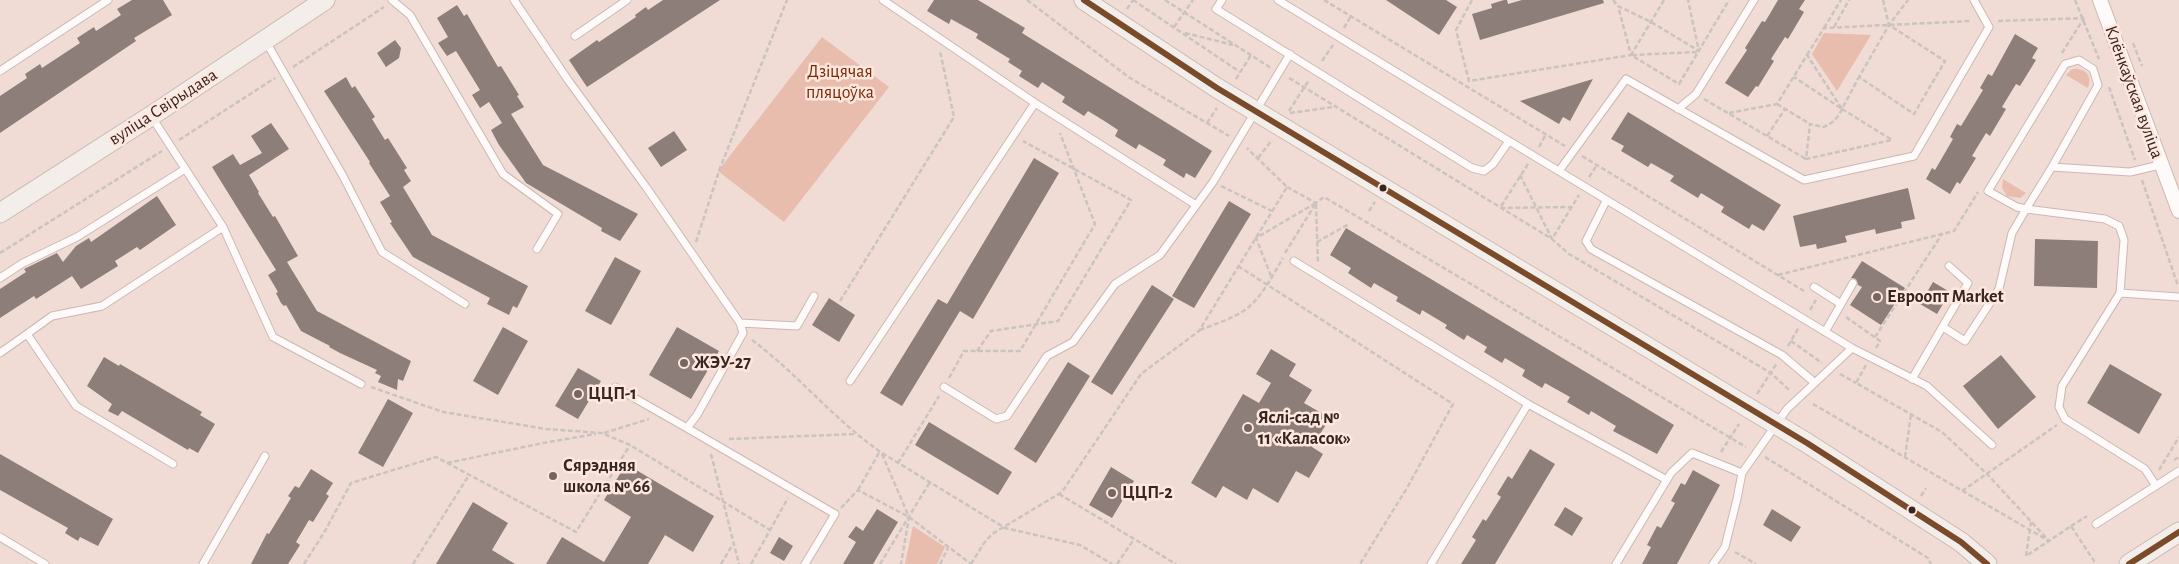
<!DOCTYPE html>
<meta charset="utf-8">
<style>
body{margin:0}
canvas{display:block;background:#f0dcd4}
</style>
<canvas width="2179" height="564"></canvas>
<script>
const context = document.querySelector('canvas').getContext('2d');
context.lineJoin = 'round';
function fill(path, color) {
  context.fillStyle = color;
  context.fill(path, 'evenodd');
}
function strokePath(path, color, width, dash) {
  context.strokeStyle = color;
  context.lineWidth = width;
  context.lineCap = dash ? 'butt' : 'round';
  context.setLineDash(dash || []);
  context.stroke(path);
}
function write(font, color, halo, rows, align = 'center') {
  context.font = font + ' "Alegreya Sans",sans-serif';
  context.lineWidth = 5;
  context.setLineDash([]);
  context.textBaseline = 'middle';
  context.strokeStyle = halo;
  context.fillStyle = color;
  for (const [text, x, y, turn = 0] of rows) {
    context.save();
    context.translate(x, y);
    context.rotate((+turn || 0) * Math.PI / 180);
    context.textAlign = isNaN(turn) ? turn : align;
    if (halo) context.strokeText(text, 0, 0);
    context.fillText(text, 0, 0);
    context.restore();
  }
}
fill(new Path2D(`
 M1824,33L1871,35L1837,91L1812,54Z
 M822,37L889,87L784,222L718,171Z
 M2072,69C2085,67 2093,76 2088,88L2066,75Z
 M2003,179L2026,193L2020,198L2007,196L2002,188Z
 M913,526L945,547L937,564H905Z`), '#e8bdad');
fill(new Path2D(`
 M132,0H163L172,15L134,38L136,41L0,133V96L27,78L25,74L40,64L42,68L80,43L77,38L94,27L96,31L121,15L117,9Z
 M663,0H720L587,87L569,60L597,40L599,42L636,17L635,15L646,7L648,10Z
 M934,0H978L1025,28L1022,33L1212,151L1195,178L1186,173L1184,178L1163,165L1166,160L1139,144L1136,149L1115,136L1118,130L1106,122L1088,111L1084,116L1062,102L1065,97L1042,82L1038,88L1019,76L1022,71L1008,62L1010,59L976,38L978,34L951,19L949,24L927,11Z
 M1386,0H1446L1457,7L1439,35Z
 M1504,0H1507L1508,4L1522,0H1603L1604,3L1480,40L1472,14L1492,8L1491,4Z
 M1778,0H1805L1799,9L1804,12L1788,39L1785,37L1771,59L1774,61L1758,87L1756,86L1748,97L1725,83L1747,50L1745,48L1762,21L1765,22Z
 M457,5L464,16L467,14L498,67L501,66L519,95L517,96L524,107L511,114L543,165L638,214L620,241L601,231L602,228L526,183L499,145L491,130L502,123L489,102L480,108L472,95L480,90L456,51L447,56L438,43L448,37L437,18Z
 M2015,34L2038,48L2032,58L2036,60L2020,86L2016,84L2002,107L2006,109L1990,136L1986,133L1972,156L1976,158L1960,184L1957,182L1950,194L1926,179L1932,168L1935,170L1953,139L1950,137L1957,124L1961,126L1983,90L1980,88L1988,74L1992,76Z
 M395,40L401,48L399,58L386,67L377,53Z
 M346,77L352,88L355,86L375,117L372,119L385,140L388,138L407,168L404,170L411,181L403,187L432,235L528,286L517,308L513,306L509,315L487,304L490,298L413,257L390,223L392,222L380,202L390,196L369,163L370,162L324,91Z
 M1593,79L1570,121L1563,117L1559,124L1520,101Z
 M1628,112L1781,205L1764,231L1752,224L1749,229L1721,212L1724,207L1701,193L1698,198L1670,181L1674,176L1651,163L1648,167L1621,151L1624,146L1611,139Z
 M271,123L289,149L249,175L259,192L258,193L273,217L275,216L298,256L287,262L317,311L411,361L403,381L398,379L397,390L378,382L381,376L375,373L377,370L340,353L329,347L330,346L301,331L286,305L284,306L281,303L276,293L278,292L268,275L276,270L212,167L233,154L240,165L262,153L251,136Z
 M674,131L687,150L661,167L648,148Z
 M1034,158L1059,173L973,319L960,311L902,406L880,393L938,299L947,304Z
 M1908,188L1915,219L1901,222L1902,228L1876,234L1875,229L1845,236L1847,242L1817,249L1816,244L1800,247L1793,216Z
 M157,196L176,225L140,250L137,247L115,261L118,266L81,289L72,276L36,299L34,296L0,318V289L26,272L24,269L57,253L63,262L76,246L89,238L91,242Z
 M1229,201L1251,214L1194,308L1172,296Z
 M1346,228L1674,425L1657,454L1613,431L1616,426L1591,411L1589,415L1567,402L1570,397L1545,383L1542,388L1522,376L1525,370L1505,358L1502,363L1484,352L1487,347L1467,335L1464,340L1445,328L1447,325L1422,310L1420,315L1396,301L1398,297L1374,283L1371,288L1348,273L1351,268L1330,255Z
 M2035,239L2098,241L2097,288L2034,286Z
 M615,257L641,271L611,325L585,311Z
 M1862,261L1905,288L1881,325L1850,305L1862,287L1858,285L1856,279L1851,278Z
 M1933,282L1950,292L1937,314L1920,304Z
 M1152,285L1174,299L1112,395L1091,382Z
 M829,298L855,315L839,342L812,325Z
 M503,327L528,341L498,395L473,381Z
 M677,327L719,351L691,399L649,375Z
 M1271,349L1296,364L1289,376L1312,390L1304,403L1330,418L1312,447L1323,454L1309,478L1296,471L1278,503L1253,488L1247,500L1223,486L1216,498L1191,483L1243,394L1259,403L1271,383L1256,374Z
 M2001,355L2036,397L1998,429L1963,386Z
 M104,357L119,366L120,364L178,398L202,412L200,415L215,424L198,453L189,448L188,450L122,411L118,416L108,411L112,404L87,386Z
 M1068,362L1090,376L1036,463L1014,449Z
 M2110,364L2162,394L2139,434L2087,403Z
 M578,368L601,381L578,419L555,406Z
 M388,399L413,413L383,467L358,453Z
 M929,422L1012,472L998,495L915,445Z
 M1530,449L1555,464L1495,564H1461L1476,540L1472,537L1483,519L1486,521L1501,497L1497,494L1508,476L1512,479Z
 M0,454L113,519L98,546L80,537L78,541L65,533L68,528L0,490Z
 M626,464L714,516L693,552L665,535L648,564H546L562,537L604,562L631,517L604,500Z
 M1111,467L1134,481L1112,518L1089,505Z
 M311,469L333,483L326,494L329,496L313,522L309,520L296,542L300,545L288,564H251L267,533L269,534L291,498L288,496L295,486L299,488Z
 M1693,470L1720,485L1677,564H1642L1651,547L1647,545L1657,526L1661,528L1675,503L1671,501L1681,483L1685,485Z
 M473,502L508,523L492,550L515,564H436Z
 M1565,507L1583,518L1572,536L1554,525Z
 M877,509L898,522L873,564H843L856,542L848,537L856,526L863,531Z
 M1772,509L1801,527L1791,542L1763,525Z
 M779,537L793,546L784,561L770,553Z`), '#8d7e79');
const lane = new Path2D(`
 M392,0L410,15L503,174L558,214L537,249
 M514,0L568,80L646,187L740,323L797,326L814,296
 M883,0L1035,103L1196,205
 M1222,0L1216,9L1472,168L1484,171L1493,164L1509,141L1278,0
 M575,36L627,0
 M265,40L343,176L382,252L465,304
 M0,71L108,0
 M1678,109L1696,94L1754,0
 M151,116L223,227L102,306L52,316L27,334L76,406L173,464
 M1509,141L1852,348L1787,409L1742,473L1692,453L1671,473L1616,564
 M2052,167L2026,209L2017,207L1988,191L2065,64L2079,60L2093,69L2098,85L2052,167L2130,172L2160,165
 M1559,171L1626,79L1804,180L1914,156L1989,27L1974,0
 M1606,201L1586,241L1591,249L1782,355L1815,383
 M223,227L273,337L361,384
 M1294,261L1528,404L1667,480
 M0,278L23,263L77,237L185,169
 M1814,287L1841,304
 M1943,327L1965,341L1999,289L2012,233L2026,209L2105,219L2119,226L2124,240L2120,293
 M1825,332L1853,283
 M1852,348L1927,386L1992,445
 M0,353L27,334
 M1912,379L1968,283L1949,266
 M850,381L1035,103
 M615,387L687,428L697,415L743,333L740,323
 M944,387L996,419L1007,416L1047,356L1073,342L1115,284L1160,255L1213,182L1290,54
 M687,428L835,514L805,564
 M2156,486L2145,469L2065,419L2059,407L2062,386L2120,293L2179,297
 M2096,524L2179,471
 M0,537L45,564
 M203,564L265,456
 M1431,564L1528,404
 M1713,564L1725,547L1737,499L1742,473`);
const street = new Path2D(`
 M2100,0L2179,211`);
const secondary = new Path2D(`
 M1084,0L1217,88L1807,443L1961,542L1987,564
 M0,213L151,116L325,0
 M2129,564L2179,532`);
strokePath(lane, '#c9b9b3', 9);
strokePath(street, '#c9b9b3', 16);
strokePath(secondary, '#c9b9b3', 21);
strokePath(new Path2D(`
 M1027,0L1130,78L1229,136
 M1133,0L1240,72
 M1165,0L1271,68
 M1324,0L1565,146
 M1472,0L1456,30L1469,81L1631,55L1618,6
 M1613,0L1618,6L1651,22L1699,51L1688,0
 M1664,0L1631,55L1679,84L1729,0
 M1883,0L1889,25L1945,61L1914,114L1859,77L1889,25L1908,0
 M2075,0L2099,59
 M1127,9L1133,0
 M1998,21L2084,18
 M1174,27L1193,0
 M1834,27L1849,0
 M1344,28L1351,16
 M1824,28L1841,0
 M1185,33L1233,45
 M2133,43L2142,66
 M2062,53L2084,18
 M1632,55L1697,52
 M1807,55L1824,28L1972,21
 M1322,61L1333,45
 M293,67L384,7
 M1289,78L1552,239L1569,254L1771,373L1789,390
 M1236,79L1251,55
 M2109,87L2135,160
 M1704,99L1806,159
 M1777,104L1810,124
 M1842,109L1892,140L1806,159L1810,124L1823,127C1832,124 1838,118 1842,109L1859,77
 M1289,111L1309,80
 M1290,113L1333,107
 M1729,113L1777,104L1807,55L1842,109L1794,77
 M1207,123L1217,108
 M1767,136L1785,109
 M179,140L275,78
 M1539,147L1546,134
 M1582,156L1804,291
 M1258,158L1272,140
 M1528,164L1500,208L1572,207
 M1520,175L1552,239L1579,195
 M1589,177L1597,165
 M2142,180L2178,286
 M1221,186L1272,211
 M1287,187L1316,203L1324,197L1746,447
 M1316,204L1318,264
 M1369,211L1375,202
 M696,242L720,168L787,0
 M1317,242L1349,224
 M0,253L162,151
 M1285,253L1316,203
 M1238,266L1453,404L1407,488L1360,564
 M1778,275L1954,231L1978,192
 M1271,276L1256,238L1314,204
 M840,301L954,117L940,51
 M1810,310L1816,300
 M1846,317L1880,341L1876,348
 M1200,330C1217,323 1239,317 1252,304C1265,291 1274,273 1283,258
 M1875,337L1942,234
 M752,340C798,374 834,420 882,453L1005,528L1080,545L1112,564
 M1791,341L1822,363
 M1788,346L1799,327
 M977,351L991,331L1058,321L1131,200L1023,141
 M1866,365L1856,383L1942,432L1988,475L2049,541L2026,556
 M1840,374L1856,383
 M949,378L964,351H1020L1095,224L1060,133
 M371,387L443,412L546,429L602,433L630,445L770,530
 M1757,394L1777,363
 M1813,404L2049,541L2071,526L2096,564
 M604,433L649,419
 M729,439L855,434
 M1721,452L1739,424
 M711,454L739,564
 M882,454L909,517L901,564
 M1765,457L1928,558L1931,564
 M1905,457L1911,414
 M2174,460L2179,457
 M447,463L543,443L596,434
 M898,463L939,396
 M2159,470L2179,437
 M858,490L880,451
 M1962,491L2057,425
 M1059,494L1176,564
 M1921,496L1926,488
 M841,508L858,490L909,517L971,564
 M2071,526L2087,516
 M1735,552L1756,564
 M2026,556L2031,522
 M304,564L325,531L351,483L436,457L576,532L630,445
 M413,564L469,475
 M721,564L733,544
 M751,564L788,498
 M880,564L930,482
 M940,564L948,548
 M971,564L984,543L992,534L1062,492L1141,374L1199,331L1287,187L1247,148
 M1117,564L1134,539`), '#cbc3c0', 2.5, [5, 2.5]);
strokePath(lane, '#fdfaf9', 7);
strokePath(street, '#fdfaf9', 14);
strokePath(secondary, '#f4eeeb', 19);
strokePath(new Path2D(`
 M1084,0L1217,88L1807,443L1961,542L1987,564
 M2129,564L2179,532`), '#7a4b2a', 6);
for (const [x, y, r, color] of [
 [1383,188,4.5,"#352621"],
 [1877,297,5,"#766660"],
 [684,363,5,"#766660"],
 [578,394,5,"#766660"],
 [1248,428,5,"#766660"],
 [553,476,5,"#766660"],
 [1112,493,5,"#766660"],
 [1912,510,4.5,"#352621"]
]) {
  const dot = new Path2D();
  dot.arc(x, y, r, 0, 2 * Math.PI);
  context.fillStyle = color;
  context.fill(dot);
  strokePath(dot, '#ffe7df', 2);
}
write('18px', '#782900', '#ffe7df', [
 ["Дзіцячая",840,72],
 ["пляцоўка",840,93]
]);
write('18px', '#352621', '#ffe7df', [
 ["Клёнкаўская вуліца",2134,92,70],
 ["вуліца Свірыдава",163,107,-33]
]);
write('bold 18px', '#352621', '#ffe7df', [
 ["Евроопт Market",1887,297],
 ["ЖЭУ-27",694,363],
 ["ЦЦП-1",588,394],
 ["Яслі-сад №",1258,418],
 ["11 «Каласок»",1258,439],
 ["Сярэдняя",563,466],
 ["школа № 66",563,487],
 ["ЦЦП-2",1122,493]
], 'left');
</script>
